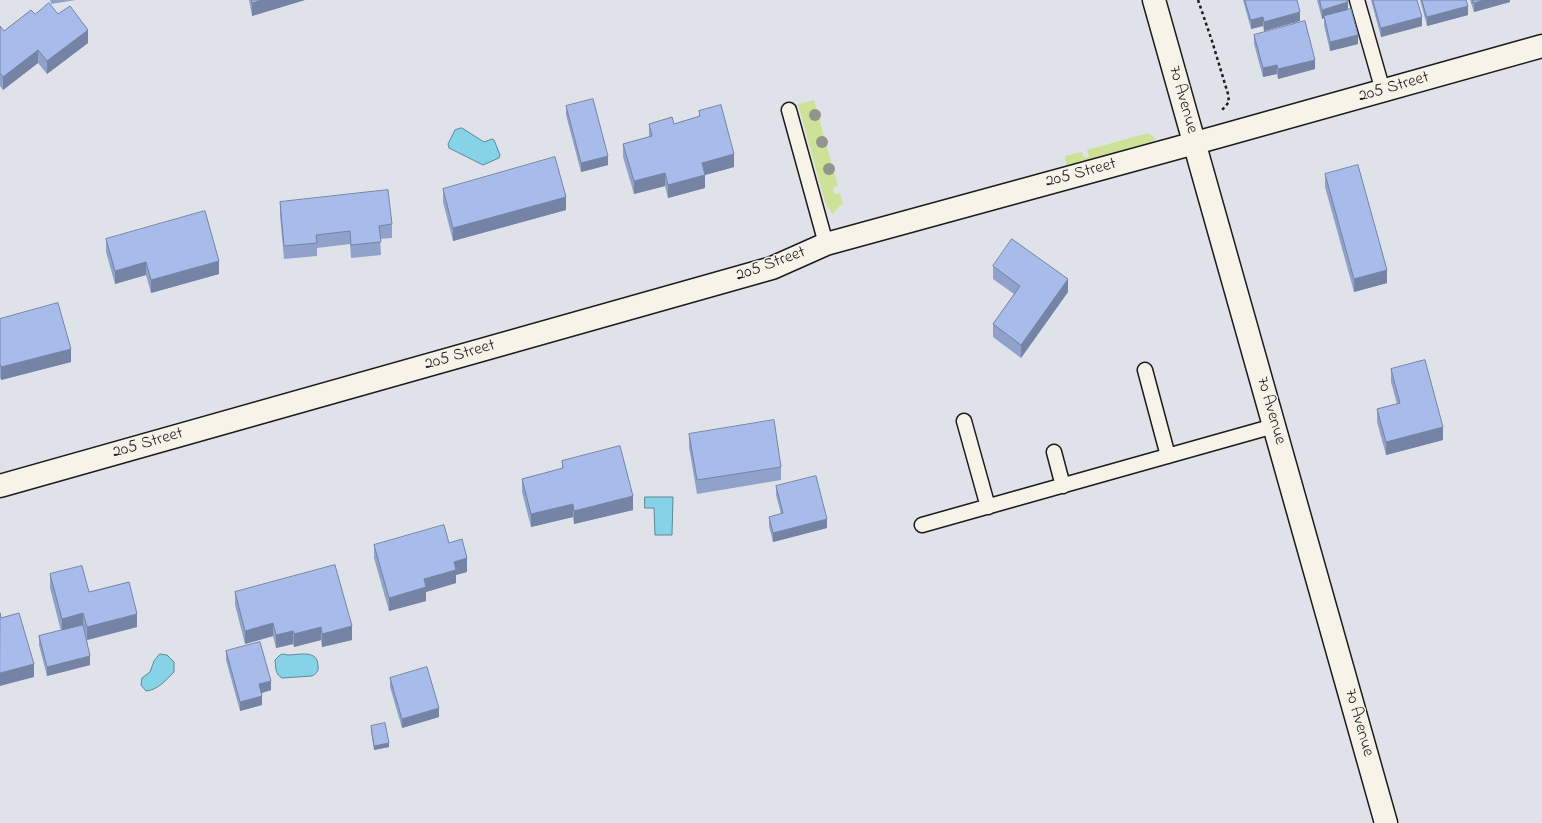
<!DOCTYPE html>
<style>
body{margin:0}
canvas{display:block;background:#dfe2e9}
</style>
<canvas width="1542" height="823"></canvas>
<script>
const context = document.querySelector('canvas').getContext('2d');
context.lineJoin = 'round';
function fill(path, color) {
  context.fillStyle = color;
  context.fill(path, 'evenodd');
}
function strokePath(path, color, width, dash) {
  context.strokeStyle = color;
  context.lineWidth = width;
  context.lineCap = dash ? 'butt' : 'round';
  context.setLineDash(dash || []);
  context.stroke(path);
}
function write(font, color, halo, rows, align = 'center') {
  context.font = font + ' "Indie Flower",sans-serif';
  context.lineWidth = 3;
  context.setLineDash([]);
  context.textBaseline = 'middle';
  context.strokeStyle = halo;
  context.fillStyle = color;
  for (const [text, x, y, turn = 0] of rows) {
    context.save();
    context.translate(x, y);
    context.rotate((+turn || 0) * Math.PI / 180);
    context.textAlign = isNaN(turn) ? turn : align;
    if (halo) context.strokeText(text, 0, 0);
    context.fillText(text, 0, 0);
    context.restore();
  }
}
fill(new Path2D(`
 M814,100L838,186L833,188L834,194L840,193L843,203L832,214L825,202L798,104Z
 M1148,133L1156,139L1145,146L1067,168L1065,156L1082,152L1084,158L1089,157L1087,150Z`), '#cee297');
const water = new Path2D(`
 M462,128L484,142L492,139L494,140L500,155L499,158L483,165L449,148L448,144L455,130Z
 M645,497H673L672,535H655L654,508H645Z
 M160,654L167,655L174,662V672C166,680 158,690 146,691L141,685L142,678L150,672L154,661Z
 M284,654L287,655C299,655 318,649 318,666C319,671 316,674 312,676L282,678C275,674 276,668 275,660L280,655Z`);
fill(water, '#86d2e6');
strokePath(water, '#5c8995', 1);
const lane = new Path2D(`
 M1357,0L1383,91
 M789,110L826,244
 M1145,370L1168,456
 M964,421L988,507
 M1054,452L1063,486
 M922,525L1274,426`);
const street = new Path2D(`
 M1154,0L1386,823
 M0,486L772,268L826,244L1217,137L1542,46`);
strokePath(lane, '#1c1c1c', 17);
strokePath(street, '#1c1c1c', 25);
strokePath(new Path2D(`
 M1198,0L1212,41L1228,94L1229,102L1222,110`), '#1c1c1c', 2.5, [3, 3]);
strokePath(lane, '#f7f3e8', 14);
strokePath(street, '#f7f3e8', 22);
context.fillStyle = '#91968d';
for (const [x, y] of [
 [815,115],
 [822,142],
 [829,169]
]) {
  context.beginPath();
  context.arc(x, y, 6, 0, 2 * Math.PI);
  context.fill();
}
fill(new Path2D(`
 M50,0H76L51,4Z
 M249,0H305L252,16Z
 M1243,0H1297L1300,21L1264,31L1263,26L1251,29Z
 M1317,0H1348V10L1358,44L1330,51L1324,25V18L1322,19Z
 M1371,0H1417L1422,26L1381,37Z
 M1420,0H1466L1468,15L1427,26Z
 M1470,0H1510V2L1474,12Z
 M35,14H58L88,43L47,74L38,63L3,90L0,86V26L4,31Z
 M1254,35L1315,69L1278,79L1277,74L1263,77L1254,44Z
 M566,106L608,165L581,172L566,115Z
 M699,111L734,167L705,175V188L668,198L665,186L634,194L623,157V144L649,137V124H674L699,117Z
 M1325,174L1387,283L1354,292L1325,187Z
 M443,189L566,210L453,241L443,202Z
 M280,202L392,224V238L380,239L381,255L351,258L350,244L317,248V256L284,259L280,215Z
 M106,239L219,274L151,293L146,275L115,284L106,252Z
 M993,266L1068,292L1021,358L993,337V324L1014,294L993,279Z
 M0,319L71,362L1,380L0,377Z
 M1391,369L1443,440L1386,455L1377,422V409L1397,404L1391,382Z
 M689,434L781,467V480L697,494L689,447Z
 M562,461L633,510L574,524L573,517L531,527L522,492V479L562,469Z
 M776,486L827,528L773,542L769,526V517L781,514L776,495Z
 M449,543L467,572L456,575V583L426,592V601L389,611L374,558V545Z
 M50,574L89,592L137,627L87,640L83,626L90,665L47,676L39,645V636L61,631L50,588Z
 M235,592L352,640L322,647L321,640L294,647L293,644L276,648L273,636L245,644L235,605Z
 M226,651L271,690L261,693L262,705L240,711L226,660Z
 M390,678L439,717L402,728L390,687Z
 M371,726L389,747L374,750L371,731Z`), '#90a2ca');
fill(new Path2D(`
 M262,0H305L252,16V3Z
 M1484,0H1510V2L1474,12V3Z
 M1348,2V11L1324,16V18L1322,19V10Z
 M1468,6V15L1427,26V17Z
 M1300,12V21L1264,31V22Z
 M1263,17V26L1251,29V20Z
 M1422,17V26L1381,37V28Z
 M88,30V43L47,74V61Z
 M1358,35V44L1330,51V42Z
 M38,50V63L3,90V77Z
 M1315,60V69L1278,79V69Z
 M1277,65V74L1263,77V68Z
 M734,154V167L705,175V188L668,198V185L702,163Z
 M608,156V165L581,172V163Z
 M665,173V186L634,194V181Z
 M566,197V210L453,241V228Z
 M219,261V274L151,293V280Z
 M146,262V275L115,284V271Z
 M1387,270V283L1354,292V279Z
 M1068,279V292L1021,358V345Z
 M71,349V362L1,380V367Z
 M1443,427V440L1386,455V442Z
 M633,496V510L574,524V511Z
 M573,504V517L531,527V514Z
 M827,519V528L773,542V533Z
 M467,558V572L456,575V583L426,592V601L389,611V598L454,562Z
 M83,613V626L62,632V619Z
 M137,614V627L87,640V627Z
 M273,623V636L245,644V631Z
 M352,626V640L322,647V634Z
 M321,627V640L294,647V634Z
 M293,631V644L276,648V635Z
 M90,656V665L47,676V667Z
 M34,664V677L0,686V673Z
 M271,681V690L259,694V684Z
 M262,696V705L240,711V702Z
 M439,708V717L402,728V719Z
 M389,743V747L374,750V746Z`), '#7584a4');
const building = new Path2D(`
 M252,0H262L252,3Z
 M1245,0H1297L1300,12L1264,22L1263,17L1251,20Z
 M1320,0H1348V2L1322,10Z
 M1373,0H1417L1422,17L1381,28Z
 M1422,0H1466L1468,6L1427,17Z
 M1473,0H1484L1474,3Z
 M49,3L58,14L70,6L88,30L47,61L38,50L3,77L0,73V26L4,31L31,10L35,14Z
 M1351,9L1358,35L1330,42L1324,16Z
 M1305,21L1315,60L1278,69L1277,65L1263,68L1254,35Z
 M593,99L608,156L581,163L566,106Z
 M721,105L734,154L702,163L705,175L668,185L665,173L634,181L623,144L652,136L649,124L672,117L674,124L700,116L699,111Z
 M555,157L566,197L453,228L443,189Z
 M1358,165L1387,270L1354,279L1325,174Z
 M388,190L392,224L379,226L381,242L351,245L350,231L316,235L317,243L284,246L280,202Z
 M205,211L219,261L151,280L146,262L115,271L106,239Z
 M1012,239L1068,279L1021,345L993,324L1020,286L993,266Z
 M58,303L71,349L1,367L0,364V319Z
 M1425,360L1443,427L1386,442L1377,409L1400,403L1391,369Z
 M774,420L781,467L697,480L689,434Z
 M620,446L633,496L574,511L573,504L531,514L522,479L563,468L562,461Z
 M816,476L827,519L773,533L769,517L783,513L776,486Z
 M444,525L449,543L462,539L467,558L454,562L456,570L424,579L426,587L389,598L374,545Z
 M335,565L352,626L322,634L321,627L294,634L293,631L276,635L273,623L245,631L235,592Z
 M82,566L89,592L129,582L137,614L87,627L83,613L62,619L50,574Z
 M0,613L1,618L19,613L34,664L0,673Z
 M83,625L90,656L47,667L39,636Z
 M260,642L271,681L259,684L262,696L240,702L226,651Z
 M427,667L439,708L402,719L390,678Z
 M385,723L389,743L374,746L371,726Z`);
fill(building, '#a7bceb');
strokePath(building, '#7584a4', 1);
write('17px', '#1c1c1c', '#f7f3e8', [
 ["205 Street",1394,88,-16],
 ["70 Avenue",1182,100,74],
 ["205 Street",1081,174,-15],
 ["205 Street",771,265,-20],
 ["205 Street",460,356,-16],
 ["70 Avenue",1270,411,74],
 ["205 Street",148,444,-16],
 ["70 Avenue",1358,723,74]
]);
</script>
